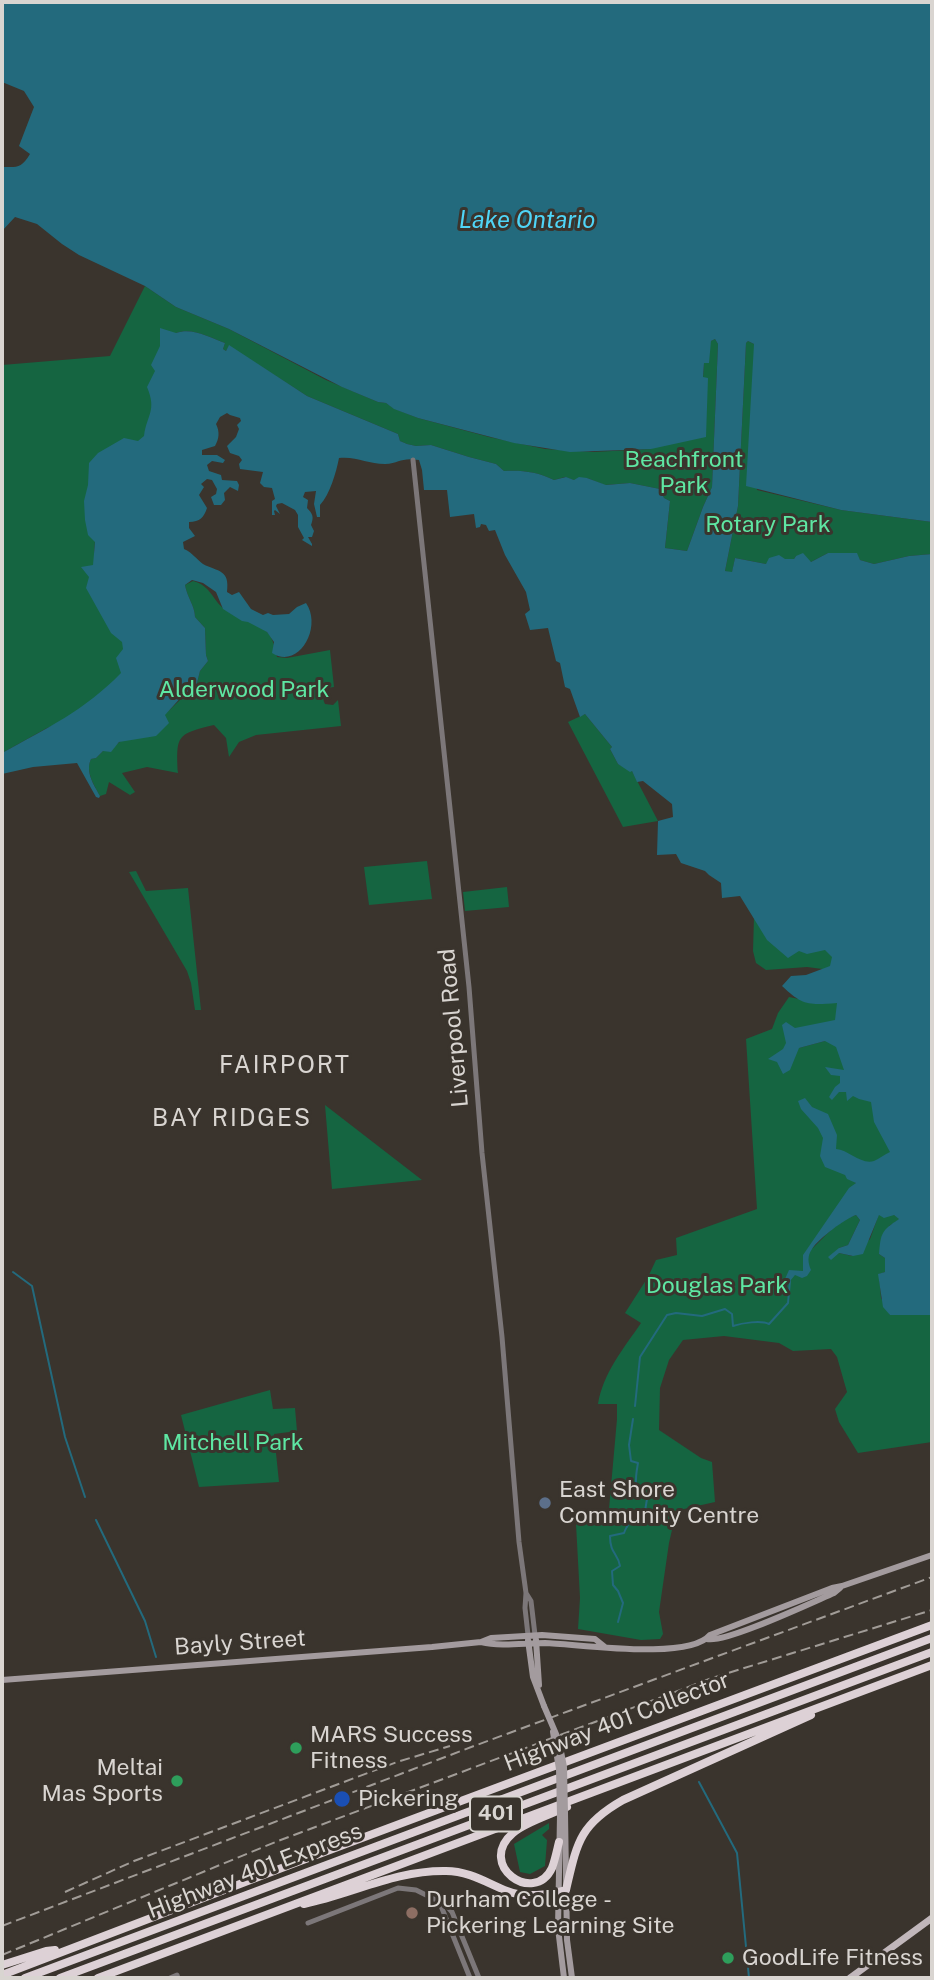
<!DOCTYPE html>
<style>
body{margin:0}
#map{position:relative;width:934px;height:1980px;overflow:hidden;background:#3a342d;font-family:"Public Sans",sans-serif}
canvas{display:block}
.frame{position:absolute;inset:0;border:4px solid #d9d5d1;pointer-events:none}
</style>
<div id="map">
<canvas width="934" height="1980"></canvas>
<div class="frame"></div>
</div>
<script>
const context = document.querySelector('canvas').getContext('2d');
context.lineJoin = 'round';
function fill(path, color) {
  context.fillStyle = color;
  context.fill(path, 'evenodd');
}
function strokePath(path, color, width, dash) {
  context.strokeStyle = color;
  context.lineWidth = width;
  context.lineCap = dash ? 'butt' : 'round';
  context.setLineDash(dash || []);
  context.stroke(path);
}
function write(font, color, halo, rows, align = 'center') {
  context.font = font + ' "Public Sans",sans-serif';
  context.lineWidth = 6;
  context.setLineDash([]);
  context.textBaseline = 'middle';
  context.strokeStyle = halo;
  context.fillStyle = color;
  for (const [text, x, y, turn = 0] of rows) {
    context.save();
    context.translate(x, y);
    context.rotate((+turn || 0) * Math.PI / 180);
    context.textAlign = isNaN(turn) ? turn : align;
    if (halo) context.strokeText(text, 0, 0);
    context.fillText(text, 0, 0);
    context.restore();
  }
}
fill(new Path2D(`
 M145,286L176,307L229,329L326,380L378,402L386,403L395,409L418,418L489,437L545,449L593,452L651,449L708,378H703L704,363L711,341L715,339L718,344L712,487L703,507L687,551L665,548L670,501L664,498L660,489L630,483L605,485L587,478L574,480L565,477L554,480C538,472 522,470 504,471L496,464L469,457L431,445L416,446L407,444L400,441L398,434L307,396L229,346L226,351L223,349L225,343C209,337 192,327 176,333L156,430L95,541L94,553L116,621L134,666L78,716L47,728L2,753V365L110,356Z
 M748,341L754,344L757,490L841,510L932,522V554L909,556L874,564L860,560L856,553H828L811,562L796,556L794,559H785L766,564L735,558L732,573L725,571L738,506L746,343Z
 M193,581C212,586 212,601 226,610C238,619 254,621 266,631C273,637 275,648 277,657L287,658L330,650L334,687L327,688C323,694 322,698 325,704L333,705L338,700L341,726L256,735L239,742L229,757L226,738L214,725C177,734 176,735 178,773L147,767L122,773L135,792L130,795L109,782L106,794L100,796C94,785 85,771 91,759L96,758L103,751H111C124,733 150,728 166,713C177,704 183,695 196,687L200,671L208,661L206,655L205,628L195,617C195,606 187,597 185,585Z
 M585,714L612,747L610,749L618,764L632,771L658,821L623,827L568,722Z
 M427,861L432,899L369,905L364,867Z
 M136,871L146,891L188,888L201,1010H195L191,983L187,971L129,872Z
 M507,887L509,907L465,911L463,892Z
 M754,917L816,935L846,972L807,967L766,970L756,963L753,951Z
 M832,994L850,1017L799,1048L825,1041L854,1039L842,1083L848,1095L878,1096L913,1147L845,1175L856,1183L812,1249C825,1236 839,1220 856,1215L860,1220L848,1245L839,1248V1253L852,1256L870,1239L879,1214L894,1215L900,1219L889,1226L879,1254L885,1258V1272L879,1274L881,1298L890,1315H932V1442L858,1453L839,1422L835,1409L847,1392L837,1357L831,1349L793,1351L779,1343L724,1336L683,1340L669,1360L660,1388L659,1430L701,1458L712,1462L715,1502L666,1513L674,1521L669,1543L659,1612L663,1634L660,1639L641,1640L578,1629L580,1598L576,1524L608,1520L617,1419V1404H598C603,1373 624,1348 641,1323L625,1313L648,1277L656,1260L677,1255L676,1238L757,1209L746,1039L772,1029L778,1013L789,997L799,999Z
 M325,1105L422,1180L332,1189Z
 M270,1390L273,1409L295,1408L297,1431L274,1434L279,1482L199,1487L181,1415Z
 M549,1823V1829L542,1835L547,1840L545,1866L530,1874L520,1872L514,1844Z`), '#156541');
fill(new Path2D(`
 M2,2H932V522L841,510L746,486L754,344L748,341L746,343L738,506L725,571L732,572L735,558L766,564L769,558L779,555L785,559H794L796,556L803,553L811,562L828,553H857L860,560L874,564L909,556L932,554V1315H890L883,1307L878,1274L885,1272V1258L879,1254C881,1233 881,1231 899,1219L894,1215L884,1218L879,1215L863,1254L853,1256L839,1253L831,1260L828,1257L839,1248L848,1245L860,1220L856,1215C846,1218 818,1239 812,1249C807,1256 808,1263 811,1270L807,1276L802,1278L795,1275L790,1281L785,1279L789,1270L803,1271V1255L849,1188L856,1183L847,1179L845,1175L825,1167L820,1156L823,1138L818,1128L801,1109L798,1101L805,1098L812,1107L828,1114L837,1135L836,1149C849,1150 861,1165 874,1161C879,1159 885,1154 890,1152L874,1122L871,1102L859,1099L853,1096L847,1101L846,1092H839L832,1100L829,1097L835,1087L840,1083V1076L831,1075L825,1067L844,1070L836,1047L825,1041L799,1048L790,1070L783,1074L777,1062L768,1059L783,1049L786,1043L782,1025L786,1022L795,1028L835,1020L837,1003C809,1005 803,1006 782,986L791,976L806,975L830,966L832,957L825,950L807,954L799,951L788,958L767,940L740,896L722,898L721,883L709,875L705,871L681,863L676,854L657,855L658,821L673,817L672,804L643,781L637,782L632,771L630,772L618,764L610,749L612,747L585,714L580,717L570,689L565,687L560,663L556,661L548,628L530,630L525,614L530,610L526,592L505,555L495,530L489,531L486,525L481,524L480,527L476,528L474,514L450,517L447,490H424L422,470L419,460C401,457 400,463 385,464C368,464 356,456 339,458C336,473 330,494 320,505V517H317L314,504L316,491L305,492L303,497L308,500L307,508C313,514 314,517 311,525L314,531L312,537H308L312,544V546L302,540L304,538L298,527V515L295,510L282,503L277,504L276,506L280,514L275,510L274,511L275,515H272V501L275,499L272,488L264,487L260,483L263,472L240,469L239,464L242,460L239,456L230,453L227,446L236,437L239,429L237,425L241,421L240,418L230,415L227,413L220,417L216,424C220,432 219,439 215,446L202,450V455H217L225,460L223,463L212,461L207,465L209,471L221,475L222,480L237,481L239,485L238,491L230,487L224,493L225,500L221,505H214L211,497L216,494L217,489L212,480L207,479L201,484L204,487L199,495L207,508C204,517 200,522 189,522V528L195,536L183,542L184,549C193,553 196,559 203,564C218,572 230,569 227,592L232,595L239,592L251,609L263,615L268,613L273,615L289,614L297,607L306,603C323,628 298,670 272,653L274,642L267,632L248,622L242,621L223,609L216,592L203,583L192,580L185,585C187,597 195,606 195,617L205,628L206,655L208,661L200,671L196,687L184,694L165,715L169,723L156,736L119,742L111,752L103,751L96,758L91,759C85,772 94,785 100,796L99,798L96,797L77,763L33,767L2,774V753C47,728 84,711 121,673L116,658L123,649L122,642L111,633L86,588L89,577L81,567L93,565L95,542L88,535L85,520L84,501L88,485L89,463L98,453L124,438L138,441L144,436C147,414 157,411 147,387L155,371L151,365L160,346V328L176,333C192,327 209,337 225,343L223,349L226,351L229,345L307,396L398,434L400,441L407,444L416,446L431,445L469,457L496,464L504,471C522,470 538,472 554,480L566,477L574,480L579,477L587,478L606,485L630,483L660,489L664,498L670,501L665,548L687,551L703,507L712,487L718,344L715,339L711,341L709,363H704L703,377L708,378L706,437L651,449L570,452L514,443L418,418L394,409L386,403L378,402L342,387L229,329L176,307L145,286L79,255L62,244L37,224L15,217L2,231V167C17,167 21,169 30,154L19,146L34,107L24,91L2,82Z`), '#236a7d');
strokePath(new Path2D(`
 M13,1272L32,1286L65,1437L85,1497
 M635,1406L640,1357L667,1315L676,1313L702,1316L725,1309L732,1314L733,1326C742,1323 761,1320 769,1324L788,1303L790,1281
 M96,1520L145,1621L156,1657
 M618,1622L623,1603L618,1591L613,1585L612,1571L620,1566C618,1553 610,1554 610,1536L624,1533C628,1522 635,1517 645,1511L647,1499C633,1488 635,1480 638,1463L631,1461L629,1445L633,1419
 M699,1782L737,1853L749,1978`), '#236a7d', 2);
strokePath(new Path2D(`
 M413,460L469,987L482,1153L502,1337L519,1542L526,1593L525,1608L528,1635
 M526,1593L531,1601L535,1635
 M439,1901L470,1978
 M308,1923L398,1888L416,1890L446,1905L452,1912L479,1978
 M170,1978L177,1975L178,1978`), '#7c7779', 5);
strokePath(new Path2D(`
 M707,1639C724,1644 813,1602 834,1593L840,1588
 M528,1640L533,1677L544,1706
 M536,1640L539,1685
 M481,1642C501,1647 524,1643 545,1643C579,1644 688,1661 710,1635L832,1588L842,1586L932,1555
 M2,1680L432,1647L481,1642L491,1638L542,1635L595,1639L605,1647
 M565,1813L567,1940L572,1978
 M560,1815L558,1928L564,1978`), '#a39b9e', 6);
strokePath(new Path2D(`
 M850,1978L932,1918`), '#c1b7bb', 7);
strokePath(new Path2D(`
 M559,1842C557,1850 555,1860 552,1868C534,1906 476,1865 513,1833C524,1823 552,1814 567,1807
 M304,1904C352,1894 396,1870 446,1871C469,1871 487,1883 507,1891C525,1898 549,1895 566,1890C577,1843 579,1825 623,1800L811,1715
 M2,1965L46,1951L55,1950
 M2,1975L287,1866L932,1625
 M25,1978L932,1638
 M60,1978L932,1652
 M98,1978L932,1665`), '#ddd1d6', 8);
strokePath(new Path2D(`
 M65,1892L134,1861L397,1762L450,1746
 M2,1926L474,1746L932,1577
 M2,1955L278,1841L712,1678L932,1610`), '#a19c97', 2, [10, 5]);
strokePath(new Path2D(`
 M544,1706L559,1741L564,1767L565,1813
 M553,1732L559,1769L560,1815`), '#a39b9e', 6);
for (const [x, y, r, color] of [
 [545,1503,7,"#5c6f8a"],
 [296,1748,7,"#2e9e5b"],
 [177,1781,7,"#2e9e5b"],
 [342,1799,9,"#1a4fb4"],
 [412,1913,7,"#8d6e63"],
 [728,1958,7,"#2e9e5b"]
]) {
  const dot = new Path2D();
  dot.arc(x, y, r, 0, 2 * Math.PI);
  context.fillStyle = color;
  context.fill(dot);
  strokePath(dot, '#3a342d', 2.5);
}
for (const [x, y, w] of [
 [496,1814,52]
]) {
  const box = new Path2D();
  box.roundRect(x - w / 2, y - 17.5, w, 35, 5);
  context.fillStyle = '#3a342d';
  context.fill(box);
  strokePath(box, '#d9d5d1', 2);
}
write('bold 21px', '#d9d5d1', null, [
 ["401",496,1814]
]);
write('23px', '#5ee7a3', '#3a342d', [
 ["Beachfront",684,460],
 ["Park",684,486],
 ["Rotary Park",768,525],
 ["Alderwood Park",244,690],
 ["Douglas Park",717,1286],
 ["Mitchell Park",233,1443]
]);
write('23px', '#d9d5d1', '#3a342d', [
 ["Liverpool Road",454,1028,-95],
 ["Bayly Street",240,1643,-4],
 ["Highway 401 Collector",617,1722,-21],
 ["Highway 401 Express",255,1871,-21]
]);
write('23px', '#d9d5d1', '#3a342d', [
 ["East Shore",559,1490],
 ["Community Centre",559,1516],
 ["MARS Success",310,1735],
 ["Fitness",310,1761],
 ["Meltai",163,1768,"right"],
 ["Mas Sports",163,1794,"right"],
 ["Pickering",358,1799],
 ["Durham College -",426,1900],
 ["Pickering Learning Site",426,1926],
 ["GoodLife Fitness",742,1958]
], 'left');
write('italic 24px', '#4fd5f7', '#3a342d', [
 ["Lake Ontario",527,221]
]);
context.letterSpacing = '2px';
write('24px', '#d9d5d1', '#3a342d', [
 ["FAIRPORT",285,1066],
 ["BAY RIDGES",232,1119]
]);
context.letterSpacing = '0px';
</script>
